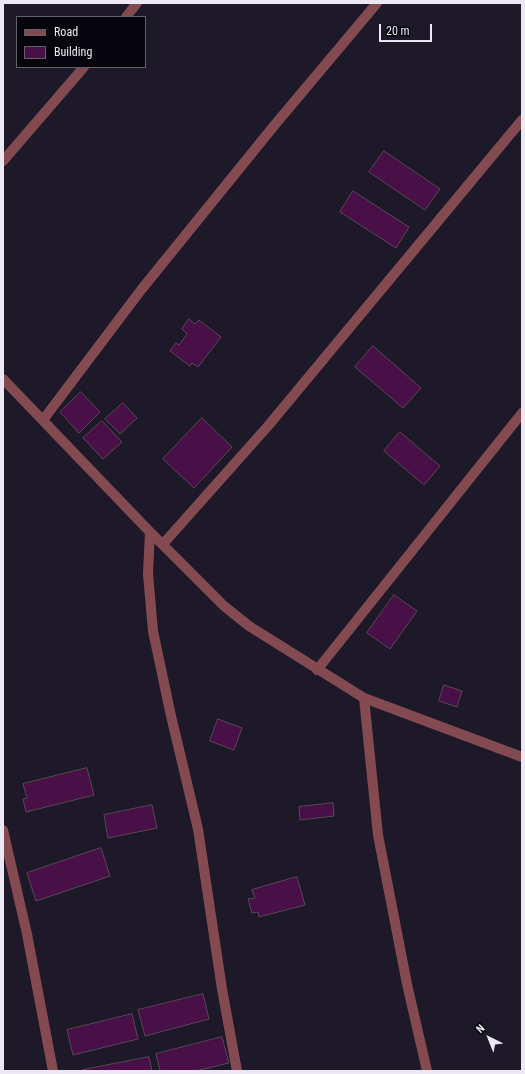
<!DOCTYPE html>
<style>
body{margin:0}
#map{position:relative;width:525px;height:1074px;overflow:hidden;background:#1d1929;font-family:"Roboto Condensed",sans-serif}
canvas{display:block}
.frame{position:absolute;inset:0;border:4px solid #ebe8f4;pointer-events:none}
.legend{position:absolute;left:16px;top:16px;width:130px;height:52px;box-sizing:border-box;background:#07050c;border:1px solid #626069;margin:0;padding:5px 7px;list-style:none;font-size:12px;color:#ebe8f4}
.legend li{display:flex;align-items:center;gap:8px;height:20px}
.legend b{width:20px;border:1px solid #626069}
.north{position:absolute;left:469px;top:1018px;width:40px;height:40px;-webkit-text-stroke:3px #07050c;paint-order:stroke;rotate:317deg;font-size:11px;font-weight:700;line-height:16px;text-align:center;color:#ebe8f4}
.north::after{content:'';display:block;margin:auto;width:14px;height:18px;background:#ebe8f4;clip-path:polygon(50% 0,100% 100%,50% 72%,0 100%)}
.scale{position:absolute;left:379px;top:24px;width:53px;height:18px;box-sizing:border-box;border:2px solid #ebe8f4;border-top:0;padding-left:5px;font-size:12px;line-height:14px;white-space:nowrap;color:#ebe8f4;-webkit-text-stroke:3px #07050c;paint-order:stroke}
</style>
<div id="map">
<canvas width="525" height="1074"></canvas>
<div class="frame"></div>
<ul class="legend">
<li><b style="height:5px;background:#834a52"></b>Road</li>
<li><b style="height:11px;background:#491047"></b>Building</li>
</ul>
<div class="north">N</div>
<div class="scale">20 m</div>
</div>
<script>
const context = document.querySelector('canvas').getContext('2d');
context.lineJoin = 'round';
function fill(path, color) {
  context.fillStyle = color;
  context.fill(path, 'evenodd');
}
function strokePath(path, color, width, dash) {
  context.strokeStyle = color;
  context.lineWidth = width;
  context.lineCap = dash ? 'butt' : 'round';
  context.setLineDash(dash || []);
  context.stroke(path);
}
const building = new Path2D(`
 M384,151L440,189L425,210L369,172Z
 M353,191L409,227L396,248L340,212Z
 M189,319L195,324L199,320L221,337L198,367L192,363L190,366L170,351L176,343L179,345L187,334L182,329Z
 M373,346L421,388L403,408L355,367Z
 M81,392L100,412L79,433L60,412Z
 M123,403L137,418L120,434L105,419Z
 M202,418L232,447L194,488L163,459Z
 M102,421L122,442L103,459L83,438Z
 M400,432L440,466L424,485L384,451Z
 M394,595L417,611L390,649L367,633Z
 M444,685L462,691L457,707L439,701Z
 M218,719L242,728L234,750L210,741Z
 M87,768L94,795L26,812L23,799L27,798L23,784Z
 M333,803L334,816L300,820L299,807Z
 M152,805L157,828L108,838L104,815Z
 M101,848L110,876L36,901L27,873Z
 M297,877L305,905L259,917L258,912L252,913L248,899L255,898L252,890Z
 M203,994L209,1019L145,1036L138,1010Z
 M132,1014L138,1039L73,1055L67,1030Z
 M222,1037L229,1063L196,1071H160L156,1054Z
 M149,1057L152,1071H83V1070Z`);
fill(building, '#491047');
strokePath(building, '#584756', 1);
strokePath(new Path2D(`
 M126,17L137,3
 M3,161L84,67
 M3,379L150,532L224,606L249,626L364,698L522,757
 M43,420L141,290L273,127L377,3
 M150,532L148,574L153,631L171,716L198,829L222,989L237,1071
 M163,544L268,426L522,120
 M317,670L522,413
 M364,698L378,835L407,984L427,1071
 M3,830L27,934L53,1071`), '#834a52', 10);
</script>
